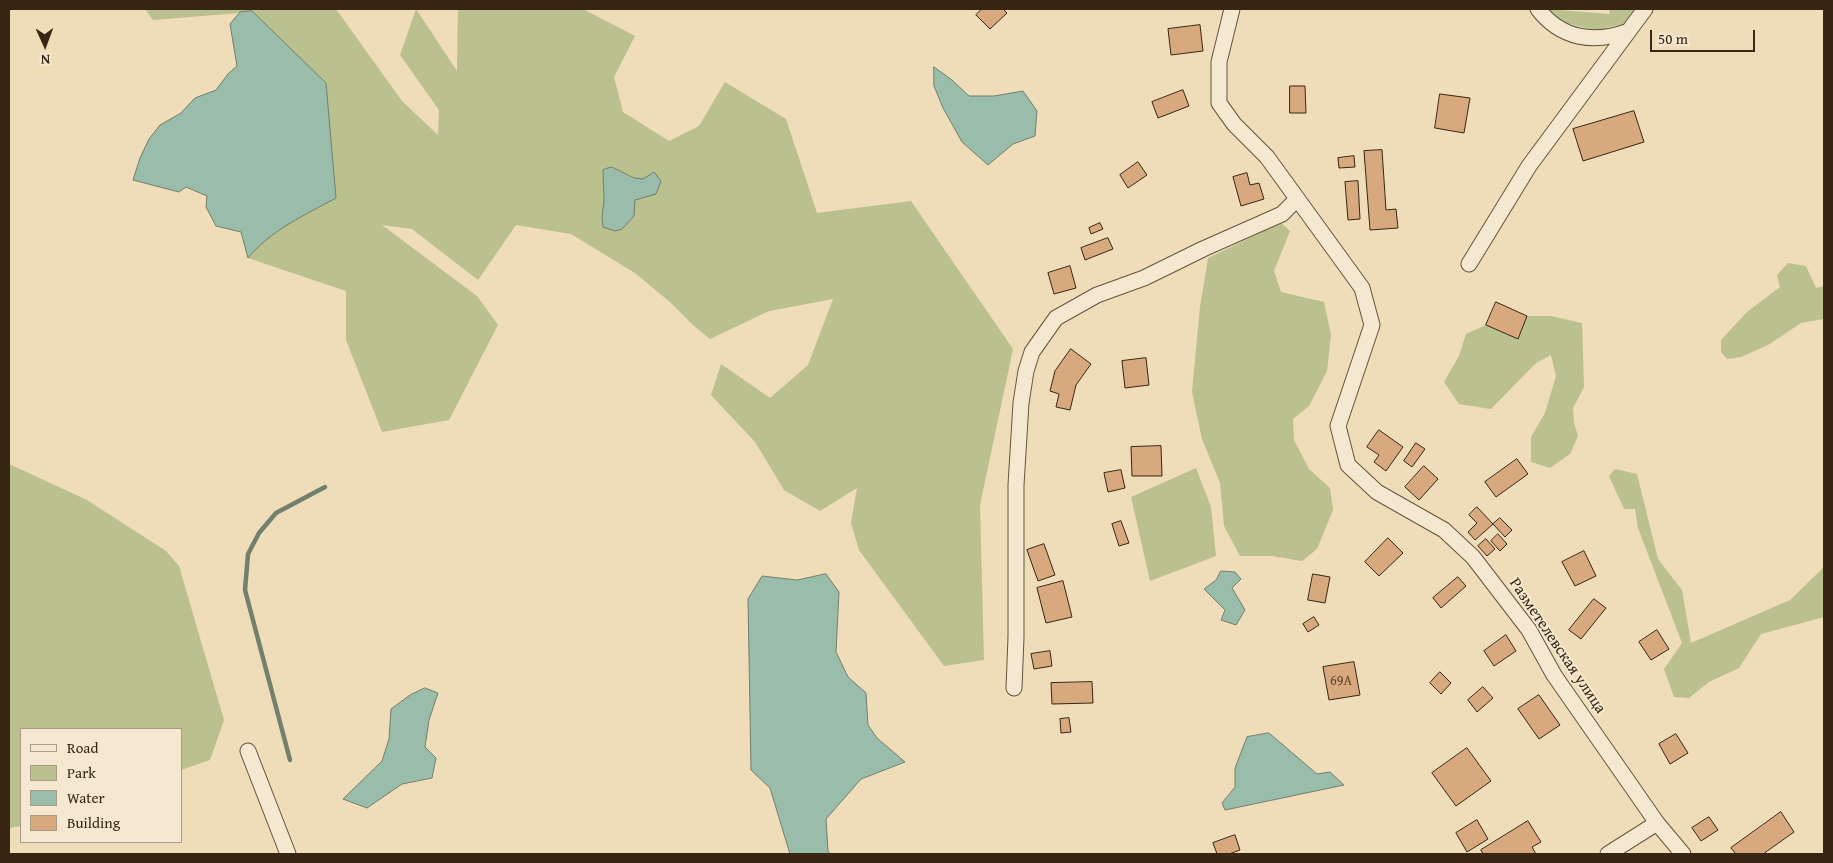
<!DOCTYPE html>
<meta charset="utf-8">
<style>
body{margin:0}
#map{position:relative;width:1833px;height:863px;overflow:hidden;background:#efdcb8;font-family:"Gentium Book Plus",serif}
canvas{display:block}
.frame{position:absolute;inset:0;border:10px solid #372712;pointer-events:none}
.legend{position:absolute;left:20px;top:728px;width:162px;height:115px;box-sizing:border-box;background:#f5e8d1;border:1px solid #a99b85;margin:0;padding:6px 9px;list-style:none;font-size:15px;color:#372712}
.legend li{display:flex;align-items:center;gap:10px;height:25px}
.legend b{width:25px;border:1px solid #a99b85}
.north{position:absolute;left:20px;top:20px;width:50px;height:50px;-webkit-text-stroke:4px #f5e8d1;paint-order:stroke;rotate:178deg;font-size:14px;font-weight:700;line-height:20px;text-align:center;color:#372712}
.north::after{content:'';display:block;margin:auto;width:18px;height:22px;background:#372712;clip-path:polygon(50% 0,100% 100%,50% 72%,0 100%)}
.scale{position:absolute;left:1650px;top:30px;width:105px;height:22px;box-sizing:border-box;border:2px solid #372712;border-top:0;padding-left:6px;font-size:15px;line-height:18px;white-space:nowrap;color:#372712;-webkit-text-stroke:4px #f5e8d1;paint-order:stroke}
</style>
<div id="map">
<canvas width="1833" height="863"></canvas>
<div class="frame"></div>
<ul class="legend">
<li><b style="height:6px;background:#f5e8d1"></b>Road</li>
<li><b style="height:14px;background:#bac08e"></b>Park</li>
<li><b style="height:14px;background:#9abcaa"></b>Water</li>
<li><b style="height:14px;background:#d8a87f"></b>Building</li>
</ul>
<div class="north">N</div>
<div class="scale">50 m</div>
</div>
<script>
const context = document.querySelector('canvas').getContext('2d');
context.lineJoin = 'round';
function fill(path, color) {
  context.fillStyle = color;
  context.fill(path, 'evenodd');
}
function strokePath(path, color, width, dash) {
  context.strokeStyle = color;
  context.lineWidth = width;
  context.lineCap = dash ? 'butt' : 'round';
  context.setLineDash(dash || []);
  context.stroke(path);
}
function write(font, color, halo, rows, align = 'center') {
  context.font = font + ' "Gentium Book Plus",serif';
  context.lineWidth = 4;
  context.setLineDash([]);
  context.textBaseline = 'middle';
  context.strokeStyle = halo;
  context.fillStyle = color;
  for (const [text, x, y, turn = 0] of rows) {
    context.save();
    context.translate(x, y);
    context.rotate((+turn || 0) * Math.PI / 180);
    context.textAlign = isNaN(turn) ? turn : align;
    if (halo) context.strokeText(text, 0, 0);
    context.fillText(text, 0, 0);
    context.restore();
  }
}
fill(new Path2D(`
 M145,9H336L402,101L438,135L439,110L400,55L416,9L457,71L458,9H583L635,36L614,77L623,112L669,141L699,126L725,82L786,119L817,213L911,201L1013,349L980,505L984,660L944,666L859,550L851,523L857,488L820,511L784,490L755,442L711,395L721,364L770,398L808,365L833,299L769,311L710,339L694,326L671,303L635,273L571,234L516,225L478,280L412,229L382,225L477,296L498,325L449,420L382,432L346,340V291L248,258L241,232L216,226L206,207L207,196L186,187L179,192L133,180L140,158L149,139L160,125L181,113L195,98L216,90L228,74L237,66L230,24L240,13L153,20Z
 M1547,9L1609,14L1610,9H1638L1625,24L1593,30L1563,22Z
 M1281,223L1290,231L1274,271L1281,292L1324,302L1331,335L1327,371L1309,406L1293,419L1294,440L1309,469L1330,488L1333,510L1317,549L1302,561L1272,556H1240L1224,526L1220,483L1202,439L1192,392L1200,307L1208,258Z
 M1788,263L1806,266L1816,288L1824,286V319L1801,323L1768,345L1741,357L1727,359L1721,352V340L1747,312L1780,287L1777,275Z
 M1527,316H1551L1582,323L1584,387L1573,408L1574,423L1578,436L1570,454L1550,468L1531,462V437L1545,413L1556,376L1551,355L1536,363L1491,409L1459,404L1444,382L1459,356L1466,334L1486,325L1517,339Z
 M9,464L87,500L166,551L179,566L224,720L210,760L181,770V729H21V826L9,828Z
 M1196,468L1211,507L1216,556L1150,581L1131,497Z
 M1615,469L1637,474L1658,559L1682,590L1691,643L1790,600L1824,567V617L1761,634L1739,668L1709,682L1689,698L1674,697L1664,669L1682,643L1638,528L1635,509H1624L1609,476Z`), '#bac08e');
const water = new Path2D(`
 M252,11L326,83L336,198C305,215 271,230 248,258L241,232L216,226L206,207L207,196L186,187L179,192L133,180L140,158L149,139L160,125L181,113L195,98L216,90L228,74L237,66L230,24L240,12Z
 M934,67L952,80L969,96H994L1023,91L1037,111L1035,136L1013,144L988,165L962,142L943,108L934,86Z
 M612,167L634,178L643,179L654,172L661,181L656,194L635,200L634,216L622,229L615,231L603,227L602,217L604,200L603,170Z
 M1221,571L1235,572L1241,579L1232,588L1245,610L1236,625L1221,620L1225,610L1204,589L1216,580Z
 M826,574L839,592L836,652L848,677L866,693L868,725L877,738L905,762L861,779L826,819L828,851L830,854H790L770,788L751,770L748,599L762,576L797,580Z
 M425,688L438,693L429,720L425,747L436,758L432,778L402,784L367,808L343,799L382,761L389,739L391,709L410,695Z
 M1269,733L1317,774L1330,772L1344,785L1225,810L1222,803L1235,787V768L1247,737Z`);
fill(water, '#9abcaa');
strokePath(water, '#72806d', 1);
strokePath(new Path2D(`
 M290,760L245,590L248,554L259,533L276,513L325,487`), '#72806d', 4.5);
const building = new Path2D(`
 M982,9H1003L1007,13L990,29L976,15Z
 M1200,25L1203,51L1171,55L1168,29Z
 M1290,86H1305L1306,113H1290Z
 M1183,90L1189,106L1158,118L1152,102Z
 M1440,94L1470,98L1464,133L1435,128Z
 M1634,111L1644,142L1583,161L1573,129Z
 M1382,150L1386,210L1396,209L1398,228L1370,230L1364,151Z
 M1354,156L1355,167L1339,168L1338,158Z
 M1138,162L1147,175L1128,188L1120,175Z
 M1247,173L1250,185L1259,183L1264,199L1241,206L1233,177Z
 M1358,181L1360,219L1348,220L1345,182Z
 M1100,223L1103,229L1091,234L1089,228Z
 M1108,238L1113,249L1085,260L1081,248Z
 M1070,266L1076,288L1054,294L1048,273Z
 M1496,302L1527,316L1518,339L1486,325Z
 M1071,349L1091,364L1076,385L1070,410L1056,407L1059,394L1050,391L1055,371Z
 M1146,358L1149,385L1125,388L1122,361Z
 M1379,430L1403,447L1386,471L1374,462L1379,455L1367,447Z
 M1416,443L1425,449L1412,467L1404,461Z
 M1161,446L1162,476H1132L1131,447Z
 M1517,459L1528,474L1496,497L1485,482Z
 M1424,466L1438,479L1419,500L1405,487Z
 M1121,470L1125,488L1108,492L1104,473Z
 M1477,507L1493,524L1475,540L1468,532L1477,523L1469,515Z
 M1500,518L1512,530L1505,537L1493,524Z
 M1121,521L1129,543L1119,546L1112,524Z
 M1498,534L1507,544L1500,551L1491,541Z
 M1388,538L1403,553L1379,576L1365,562Z
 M1486,539L1495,549L1487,556L1478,546Z
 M1044,544L1055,575L1038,581L1027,550Z
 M1584,551L1596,576L1575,586L1562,562Z
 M1313,574L1330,577L1325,603L1308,600Z
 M1458,577L1466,586L1441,608L1433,598Z
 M1063,581L1072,617L1046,623L1037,588Z
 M1594,599L1606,608L1581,639L1569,630Z
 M1314,617L1319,625L1308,632L1303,624Z
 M1657,630L1669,649L1651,660L1639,642Z
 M1506,635L1516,651L1494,666L1484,651Z
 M1050,651L1052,666L1034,669L1031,654Z
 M1354,662L1360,695L1329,700L1323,667Z
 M1440,672L1451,683L1441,694L1430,683Z
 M1092,682L1093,703L1052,704L1051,683Z
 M1483,687L1493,698L1477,712L1468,700Z
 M1539,695L1560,725L1539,739L1518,709Z
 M1069,718L1071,732L1061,733L1060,719Z
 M1676,734L1688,753L1670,764L1659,744Z
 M1467,748L1491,781L1456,806L1432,773Z
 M1781,812L1794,832L1763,854H1736L1731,848Z
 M1709,817L1718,830L1701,841L1692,828Z
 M1477,820L1488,839L1467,852L1456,833Z
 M1528,821L1541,842L1532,847L1536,854H1483L1481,850Z
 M1235,835L1240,850L1229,854H1217L1213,843Z`);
fill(building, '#d8a87f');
strokePath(building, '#372712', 1);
const minor = new Path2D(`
 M1232,9L1219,62V103L1234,124L1267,157L1362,288L1372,325L1338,426L1348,465L1377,492L1444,530L1473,557L1529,630L1554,675L1657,823L1683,854
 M1538,9C1561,39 1594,44 1629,31
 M1469,264L1529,166L1645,9
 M1014,688L1016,637V485L1021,403L1026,371L1032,352L1056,318L1097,295L1144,278L1203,249L1282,214L1297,199
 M248,751L288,854
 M1608,854L1657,823`);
strokePath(minor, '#65543c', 17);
strokePath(minor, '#f5e8d1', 15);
write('14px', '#5f472d', null, [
 ["69А",1341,681]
]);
write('16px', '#372712', '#f5e8d1', [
 ["Разметелевская улица",1557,646,56]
]);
</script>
